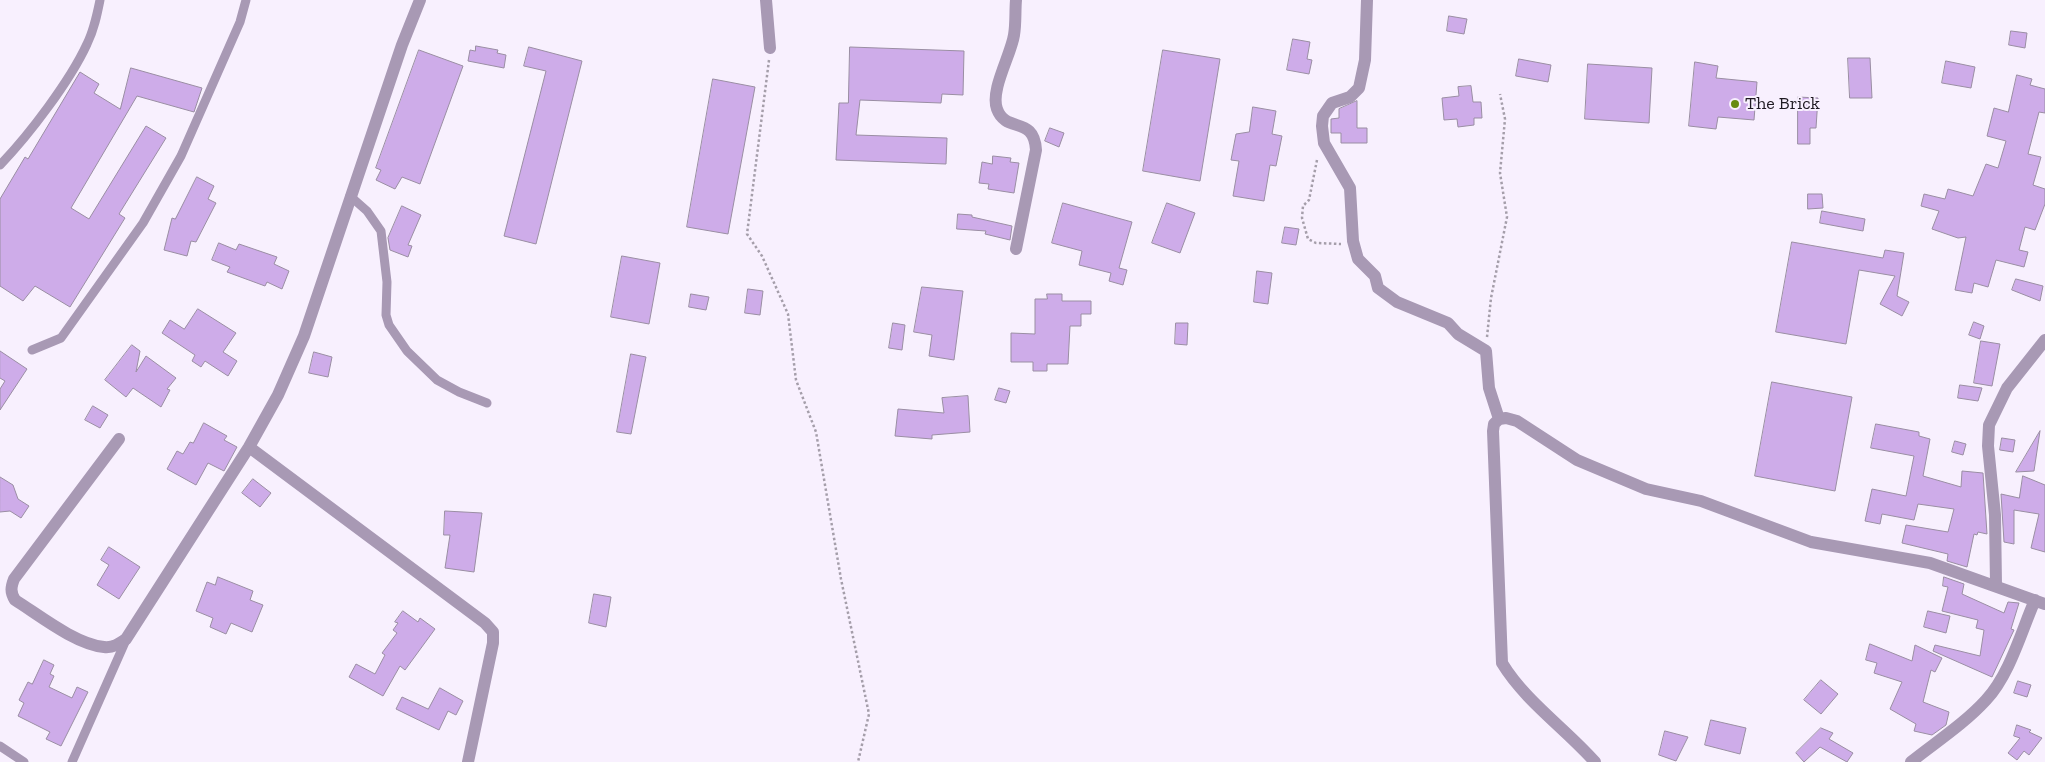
<!DOCTYPE html>
<style>
body{margin:0}
canvas{display:block;background:#f8f0fe}
</style>
<canvas width="2045" height="762"></canvas>
<script>
const context = document.querySelector('canvas').getContext('2d');
context.lineJoin = 'round';
function fill(path, color) {
  context.fillStyle = color;
  context.fill(path, 'evenodd');
}
function strokePath(path, color, width, dash) {
  context.strokeStyle = color;
  context.lineWidth = width;
  context.lineCap = dash ? 'butt' : 'round';
  context.setLineDash(dash || []);
  context.stroke(path);
}
function write(font, color, halo, rows, align = 'center') {
  context.font = font + ' "Zilla Slab",serif';
  context.lineWidth = 4;
  context.setLineDash([]);
  context.textBaseline = 'middle';
  context.strokeStyle = halo;
  context.fillStyle = color;
  for (const [text, x, y, turn = 0] of rows) {
    context.save();
    context.translate(x, y);
    context.rotate((+turn || 0) * Math.PI / 180);
    context.textAlign = isNaN(turn) ? turn : align;
    if (halo) context.strokeText(text, 0, 0);
    context.fillText(text, 0, 0);
    context.restore();
  }
}
const building = new Path2D(`
 M1449,16L1467,19L1464,34L1447,31Z
 M2011,31L2027,33L2025,48L2009,45Z
 M1293,39L1310,42L1307,59L1312,60L1309,74L1287,70Z
 M476,46L498,50L497,53L506,55L504,68L468,61L470,50L475,51Z
 M529,47L582,61L536,244L504,236L546,71L524,66Z
 M850,47L964,51L963,95L942,94L941,103L860,100L856,135L947,138L946,164L836,160L839,103H848Z
 M419,50L463,66L420,184L402,177L395,189L376,180L381,170L376,168Z
 M1163,50L1220,59L1200,181L1143,171Z
 M1848,58H1870L1872,98H1850Z
 M1519,59L1551,65L1548,82L1516,76Z
 M1946,61L1975,67L1971,88L1942,83Z
 M1695,62L1718,66L1716,78L1757,82L1754,120L1718,117L1716,129L1689,126Z
 M1588,64L1652,68L1649,123L1585,119Z
 M131,68L202,88L194,112L137,96L71,208L89,219L146,126L166,138L119,214L125,218L70,307L35,286L23,301L0,286V199L25,157L28,159L80,72L99,84L94,93L120,109Z
 M2017,75L2032,79L2030,85L2045,89V113L2039,112L2028,154L2041,157L2033,185L2045,189V204L2035,230L2025,227L2019,250L2028,252L2024,267L1996,260L1988,287L1974,283L1972,293L1955,290L1966,237L1958,238L1932,229L1939,211L1921,206L1924,194L1945,199L1948,189L1973,196L1986,164L1998,168L2006,141L1987,136L1994,108L2008,112Z
 M713,79L755,87L728,234L687,227Z
 M1471,86L1473,102H1481L1482,118H1474V125L1458,127L1457,119L1444,120L1442,98L1459,96L1458,87Z
 M1798,97L1818,98L1816,128H1810V144H1798Z
 M1357,101V128H1367V143H1341V133H1331V119L1339,118V109Z
 M1253,107L1276,111L1272,134L1282,136L1276,166L1270,165L1264,201L1233,196L1239,161L1231,160L1236,134L1249,132Z
 M1050,128L1064,133L1059,147L1045,141Z
 M993,156L1011,158L1010,162L1019,163L1014,193L988,189L989,184L979,183L982,162L992,164Z
 M197,177L214,186L208,199L216,203L196,242L191,241L187,256L164,250L172,218L175,219Z
 M1808,194H1822L1823,208L1808,209Z
 M1063,203L1132,222L1119,268L1127,270L1123,285L1109,281L1111,273L1079,265L1082,251L1052,243Z
 M1167,203L1195,213L1180,253L1152,243Z
 M402,206L421,215L408,245L412,246L408,257L390,250L388,238Z
 M1822,211L1865,219L1863,231L1820,223Z
 M958,214L972,215V217L1012,226L1010,240L985,234L986,231L957,229Z
 M1285,227L1299,229L1296,245L1282,243Z
 M1792,242L1883,258L1885,250L1904,253L1897,296L1909,302L1902,316L1880,304L1895,276L1859,270L1846,344L1776,332Z
 M219,243L236,250L239,244L277,257L274,264L289,271L282,289L267,282L265,286L227,272L230,267L212,260Z
 M622,256L660,263L649,324L611,317Z
 M1257,271L1272,273L1268,304L1254,302Z
 M2016,279L2043,286L2040,301L2012,290Z
 M922,287L963,291L954,360L929,356L932,335L914,332Z
 M748,289L763,291L760,315L745,313Z
 M691,294L709,297L706,310L689,307Z
 M1047,294H1062V301H1091V314H1081V326H1070L1068,364H1047V371H1033V362H1011V333L1035,334V299H1047Z
 M198,309L236,333L223,352L237,361L228,376L205,361L201,367L192,361L195,355L162,333L170,320L184,329Z
 M1974,322L1984,326L1980,339L1969,335Z
 M893,323L905,325L902,350L889,348Z
 M1176,323H1188L1187,345L1175,344Z
 M1981,341L2000,344L1992,386L1974,383Z
 M132,345L140,351L136,372L146,356L176,378L167,389L170,390L161,407L133,388L126,397L105,380Z
 M0,351L27,369L0,410V389L5,381L0,378Z
 M314,352L332,357L328,377L309,373Z
 M631,354L646,357L631,434L617,432Z
 M1772,382L1852,397L1835,491L1755,476Z
 M1960,385L1982,388L1978,401L1958,398Z
 M999,388L1010,391L1006,403L995,400Z
 M968,396L970,432L932,435V439L895,436L898,409L944,413L942,398Z
 M93,406L108,415L100,428L85,420Z
 M204,423L227,436L224,440L237,447L224,471L208,463L196,485L167,469L177,451L183,454L190,442L193,443Z
 M1876,424L1919,432V436L1930,439L1923,476L1961,487L1962,471L1983,473L1987,534L1978,532L1977,535L1974,534L1967,567L1947,561L1948,554L1902,543L1906,525L1948,532L1954,509L1918,504L1914,520L1882,514L1880,524L1865,521L1872,489L1906,496L1914,456L1871,448Z
 M2040,431L2034,471L2016,472Z
 M2002,438L2015,440L2013,452L2000,450Z
 M1955,441L1966,444L1963,455L1952,452Z
 M2023,476L2045,485V552L2031,548L2039,514L2014,510V544L2004,542L2001,494L2019,498Z
 M0,477L13,485L18,499L29,506L21,518L10,511L0,512Z
 M253,479L271,493L260,507L242,493Z
 M445,511L482,513L474,572L445,568L450,535H444Z
 M109,547L140,567L119,599L97,585L109,565L101,560Z
 M218,577L253,591L250,600L263,605L252,632L231,623L226,634L210,627L213,618L196,611L207,582L215,585Z
 M1944,577L1964,584L1962,594L2004,613L2008,602L2019,603L2011,629L2014,630L1992,677L1933,651L1935,645L1980,656L1984,630L1976,628L1978,620L1942,611L1948,587L1943,586Z
 M594,594L611,597L606,627L589,623Z
 M403,611L418,622L420,618L435,629L405,670L400,666L383,696L349,677L356,664L375,674L385,655L382,653L397,633L393,630L398,623L395,622Z
 M1928,611L1950,616L1946,633L1924,627Z
 M1870,644L1912,661L1915,645L1942,658L1935,672L1931,670L1923,702L1949,712L1946,725L1932,735L1914,731L1916,724L1890,709L1902,682L1874,673L1877,663L1866,660Z
 M44,660L54,665L50,674L54,676L49,687L72,698L77,687L88,692L61,746L46,739L50,732L18,716L24,703L19,700L28,682L32,684Z
 M1821,680L1838,694L1821,714L1804,700Z
 M2018,681L2031,685L2027,697L2014,693Z
 M440,688L463,701L456,715L448,711L439,730L396,709L402,697L428,709Z
 M1711,720L1746,728L1740,754L1705,745Z
 M2017,725L2031,730L2029,732L2042,738L2029,755L2024,751L2017,760L2008,753L2020,738L2014,736Z
 M1821,728L1833,733L1829,739L1853,753L1847,762L1820,747L1804,762L1796,753Z
 M1665,731L1688,737L1676,761L1659,755Z`);
fill(building, '#ceace9');
strokePath(building, '#9a8ea3', 1);
strokePath(new Path2D(`
 M769,60L747,234L762,256L788,314L796,380L816,432L841,579L869,714L858,762
 M1317,160L1309,200L1303,206L1302,218L1308,239L1316,243L1341,244
 M1487,337L1491,298L1507,217L1500,173L1505,119L1500,94`), '#a59eaa', 2.5, [2.5, 2.5]);
strokePath(new Path2D(`
 M0,165C29,135 70,81 87,44C94,30 97,15 100,0
 M350,196L367,211L381,231L387,282L386,315L389,325L407,351L437,380L459,392L487,403
 M32,350L61,338L143,223L181,156L240,22L246,0
 M0,746L24,762
 M72,762L126,640`), '#a899b4', 9);
strokePath(new Path2D(`
 M766,0L770,48
 M1016,0C1015,11 1016,24 1014,35C1011,55 990,90 997,109C1006,134 1034,115 1036,150L1016,249
 M1367,0L1365,60L1359,88L1350,97L1332,103L1323,116L1322,126L1324,143L1350,188L1353,241L1358,259L1375,276L1378,288L1397,302L1448,323L1458,334L1486,351L1489,388L1499,419
 M119,439L14,579C11,587 10,592 15,600C39,615 75,644 104,647C113,648 119,644 126,639L249,447L278,395L304,336L402,45L420,0
 M249,447L485,623L493,632V643L468,762
 M1996,585L1995,515L1988,446L1989,425L2007,388L2045,340
 M1595,762C1566,729 1525,701 1502,663L1493,431L1494,424L1499,419L1506,418L1517,421L1577,460L1646,489L1701,501L1811,542L1930,563L2045,604
 M1911,762C1936,742 1964,724 1986,700C2010,674 2021,632 2035,600`), '#a899b4', 12);
for (const [x, y, r, color] of [
 [1735,104,5,"#678b11"]
]) {
  const dot = new Path2D();
  dot.arc(x, y, r, 0, 2 * Math.PI);
  context.fillStyle = color;
  context.fill(dot);
  strokePath(dot, '#f8f0fe', 2);
}
write('18px', '#1f1a22', '#f8f0fe', [
 ["The Brick",1745,104]
], 'left');
</script>
